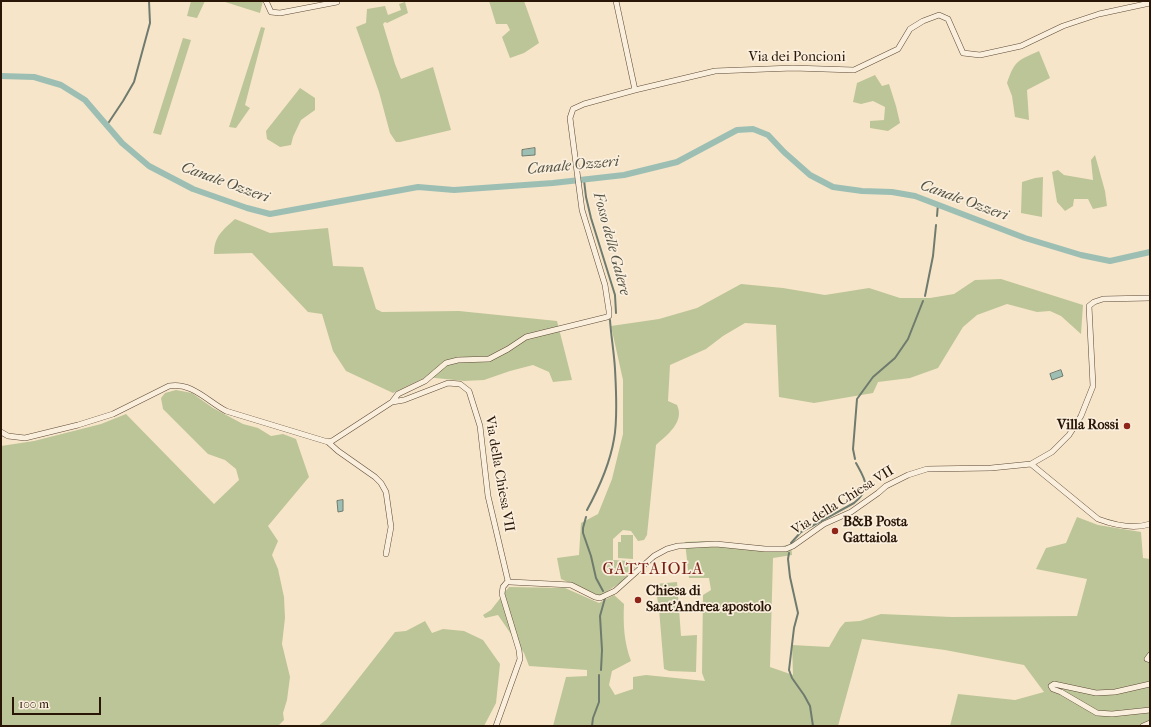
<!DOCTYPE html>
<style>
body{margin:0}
#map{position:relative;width:1151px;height:727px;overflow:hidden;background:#f7e5c9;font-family:"IM FELL French Canon",serif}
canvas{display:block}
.frame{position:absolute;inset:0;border:2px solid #291606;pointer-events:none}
.scale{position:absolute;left:12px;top:697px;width:89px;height:18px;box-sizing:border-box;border:2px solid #291606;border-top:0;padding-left:5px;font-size:12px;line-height:14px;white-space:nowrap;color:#291606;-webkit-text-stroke:3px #faeedc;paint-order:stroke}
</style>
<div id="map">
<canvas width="1151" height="727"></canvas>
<div class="frame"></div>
<div class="scale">100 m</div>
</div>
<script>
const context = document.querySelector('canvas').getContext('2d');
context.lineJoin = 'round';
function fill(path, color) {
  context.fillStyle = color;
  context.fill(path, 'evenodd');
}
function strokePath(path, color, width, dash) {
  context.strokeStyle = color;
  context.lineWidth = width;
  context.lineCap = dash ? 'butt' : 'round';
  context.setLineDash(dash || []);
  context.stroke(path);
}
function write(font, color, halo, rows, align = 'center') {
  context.font = font + ' "IM FELL French Canon",serif';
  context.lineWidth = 3.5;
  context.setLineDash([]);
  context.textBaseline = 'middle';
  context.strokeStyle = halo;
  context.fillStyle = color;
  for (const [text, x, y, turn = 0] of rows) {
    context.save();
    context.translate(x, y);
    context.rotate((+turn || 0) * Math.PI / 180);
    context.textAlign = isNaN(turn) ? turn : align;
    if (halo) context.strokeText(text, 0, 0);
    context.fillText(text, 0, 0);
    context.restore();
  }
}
fill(new Path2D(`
 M191,1H205L197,18L187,16Z
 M222,1H263L260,13Z
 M489,1H524L539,43L524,53L510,58L502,37L510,30L507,24H496Z
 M405,2L408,13L387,23L385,22L383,24L395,64L401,79L433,67L451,130L400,142H396L390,133L379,92L356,27L366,23L367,9L385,6L388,15L401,10L399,4Z
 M261,27L265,28L245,105L250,108L236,128L229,127Z
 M183,38L191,40L161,135L153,133Z
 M1039,51L1050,78L1027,90L1029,120L1015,117L1012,96L1007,83C1015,60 1017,61 1039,51Z
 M875,75L882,86L889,84L896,106L900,123L888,131L870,128V121L884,120L885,107L873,101L861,104L853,102L857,83Z
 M300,88L315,98V110L301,120L293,137L291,145L280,147L267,139L266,131Z
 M1095,155L1105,191L1107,206L1093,209L1088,199H1074L1073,206L1065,211L1057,202L1052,172L1058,170L1064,175L1093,180L1091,160Z
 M1043,177L1042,217L1021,213L1022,182L1035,178Z
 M235,219L270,233L328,228L333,266L363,267L376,309L382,312L459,311L557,321L572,380L553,382L549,372L533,365L510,371L484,380L464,381L426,377L393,393L346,371L333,351L322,314L308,312L252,253L214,254C214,236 223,230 235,219Z
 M1001,279L1083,305L1081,334L1061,316L1050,311L1037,312L1007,304L977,315L963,327L938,368L910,378L878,382L873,393L814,403L779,397L776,325L745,323L723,336L706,349L670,365L668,401L677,405C685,422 667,435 656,445L647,535L644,540L638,541L631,531L623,530L613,539V560L630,561L635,568L620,583L600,596L561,579L557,558L579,555L581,523L598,514L612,479L623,434V380L611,326L659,319L697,308L741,284L783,288L825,295L869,288L900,298H930L954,294L975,280Z
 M176,390L192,393L213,408L243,424L258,428L271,436L283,434L296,439L309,477L268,526L278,541L272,555L278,569L284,597L285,618L282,644L290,677L287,700L283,713L284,720L278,726H1V446L34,441L101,424L126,414L214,504L239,480L236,469L225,460L208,454L163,409L161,398L165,393Z
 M1077,517L1098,525L1141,532L1143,558L1150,559V726H950L958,694L1015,700L1044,692L1024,665L945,650L862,639L838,726H553L566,677L587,676V670L529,666L524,653L498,615L485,618L483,615L491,610L509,587L565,588L599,603L614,595L624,604C623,624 624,642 631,661L612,671L609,685L615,695L633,689V677L646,675L705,681L702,673L703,595L711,590L709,578H689L685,542L702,541L778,547L791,544L792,555L773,558L770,667L793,675L792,645L829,647L840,628L845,622L860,621L881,614L952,617L1077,616L1087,579L1036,569L1046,548L1066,543Z
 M621,535H633V559L618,558V542H621Z
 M677,582L681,636L697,635L696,672L669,671L664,669L659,609L655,584Z
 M425,621L432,633L443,629L464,631L483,640L500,664L496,703L484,726H318L326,720L395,632L406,631Z`), '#bcc597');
const water = new Path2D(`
 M535,148V155L522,156V150Z
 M1061,370L1063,376L1052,380L1050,374Z
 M343,500V511L338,512L337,501Z`);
fill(water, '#9dbfb3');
strokePath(water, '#6f7b6e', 1);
strokePath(new Path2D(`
 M107,125L123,101L134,82L150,23L149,1
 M584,180L586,197L591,218L615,295L616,313
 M937,216L938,204
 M925,296L933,256L936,225
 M855,459L853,449L857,399L873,377L895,358L908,339L923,301
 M587,510C599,488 610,463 614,439C618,418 616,389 615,369C614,352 611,336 610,320
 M586,517L583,528V533L591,556L596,578L603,591
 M791,543L801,532L854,503C872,488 866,481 856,463
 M789,553L788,559L790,577L798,613L794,628L789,670L792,678L804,695L810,706L813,726
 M601,670L602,650L600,616L605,598
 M592,726L593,718L599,702V675`), '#6f7b6e', 2);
strokePath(new Path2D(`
 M1,76L34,77L61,85L85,100L122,143L149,166L193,189L247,208L270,214L418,187L454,190L553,183L624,175L677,162L737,130L753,129L768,135L784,152L810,175L833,187L862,191L892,192L915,196L1025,238L1081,255L1110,261L1150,252`), '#9dbfb3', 6);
const street = new Path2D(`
 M266,1L271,12L280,13L337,2V1
 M635,90L715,71L793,68L854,70L898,49L910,29L923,21L939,15L948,19L963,53L980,55L1021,46L1063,26L1099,14L1150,3
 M392,402L404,400L448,383L460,384L469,391L480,426L488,496L508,581L510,582L571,585L595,597L600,598L615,591L654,556L667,549L678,546L716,544L765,549H786L793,546L824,524L851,512L878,493L886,486L908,475L927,469L991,468L1031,464L1052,452L1069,435L1081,416L1093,386L1089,306L1094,302L1103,299L1150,298
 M1,432L8,436L25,438L78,425L113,414L169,386C192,382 207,401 226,411L328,442L332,441L392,402L398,394L425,381L446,363L458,360L489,359L508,349L526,337L607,317L609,316V311L605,285L582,210L570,118L573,109L584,104L635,90L616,1
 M328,442L338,451L375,477L381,483L386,492L391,527L386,554
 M1031,464L1098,519C1114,525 1134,529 1150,524
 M1150,655L1147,659L1150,660
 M1150,684L1115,692L1096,693L1054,684L1051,686L1053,689L1061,692L1097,713L1112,714L1150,710
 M496,726L520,659L519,650L502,594L503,587L508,581
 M1143,726L1150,723`);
strokePath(street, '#5c4a37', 6);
strokePath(street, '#faeedc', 5);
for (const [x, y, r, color] of [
 [1127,426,4,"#8f2418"],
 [835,531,4,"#8f2418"],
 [638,600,4,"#8f2418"]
]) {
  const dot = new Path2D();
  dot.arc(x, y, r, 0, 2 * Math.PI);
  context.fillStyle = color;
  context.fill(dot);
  strokePath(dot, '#faeedc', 1.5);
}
write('14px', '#291606', '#faeedc', [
 ["Via dei Poncioni",797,58],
 ["Via della Chiesa VII",499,474,80],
 ["Via della Chiesa VII",843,501,-32]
]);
write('bold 14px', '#291606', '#faeedc', [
 ["Villa Rossi",1119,426,"right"],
 ["B&B Posta",843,523],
 ["Gattaiola",843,539],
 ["Chiesa di",646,592],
 ["Sant'Andrea apostolo",646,608]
], 'left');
write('italic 15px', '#525143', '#faeedc', [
 ["Canale Ozzeri",573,166,-5],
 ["Canale Ozzeri",225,183,20],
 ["Canale Ozzeri",964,201,20],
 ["Fosso delle Galere",611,244,75]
]);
context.letterSpacing = '1px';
write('16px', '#7a1f14', '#faeedc', [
 ["GATTAIOLA",653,570]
]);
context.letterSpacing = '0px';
</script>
